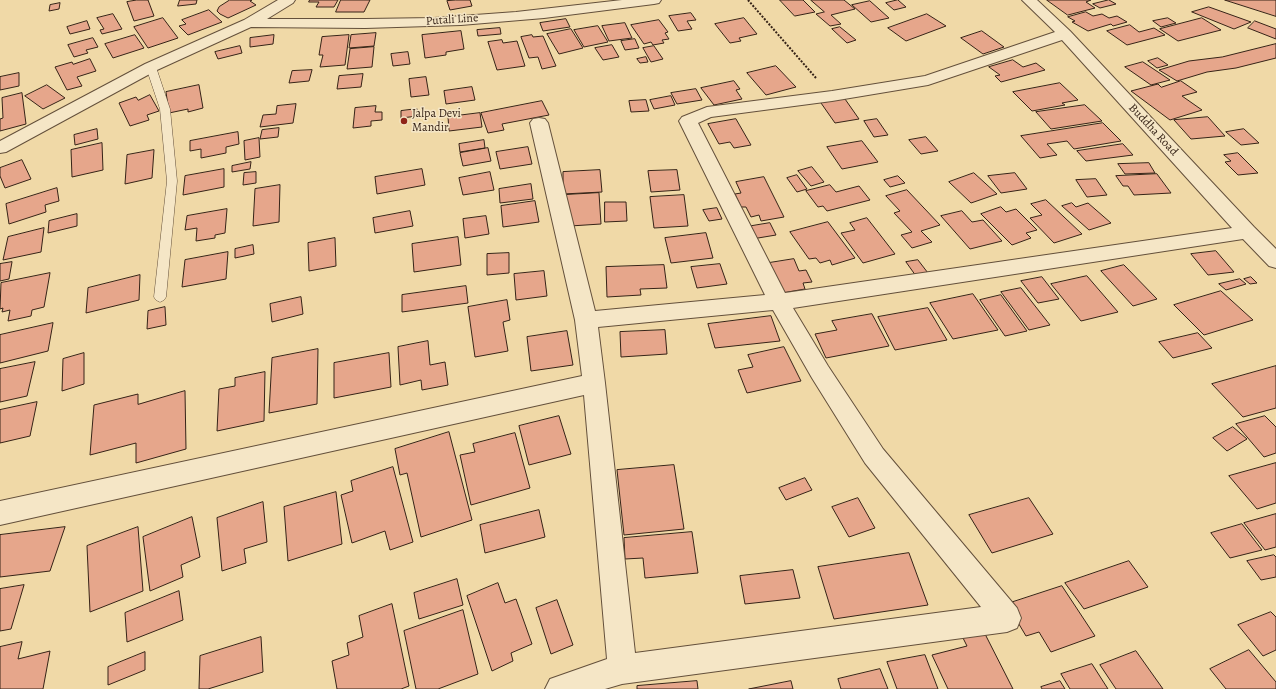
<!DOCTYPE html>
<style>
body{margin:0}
canvas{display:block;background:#f0d9a7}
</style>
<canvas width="1276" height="689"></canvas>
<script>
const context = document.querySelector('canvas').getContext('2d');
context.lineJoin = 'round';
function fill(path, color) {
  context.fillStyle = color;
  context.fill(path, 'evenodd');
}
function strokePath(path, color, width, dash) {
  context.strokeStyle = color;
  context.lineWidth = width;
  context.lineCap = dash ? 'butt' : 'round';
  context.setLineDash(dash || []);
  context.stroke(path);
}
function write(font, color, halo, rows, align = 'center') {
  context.font = font + ' Alegreya,serif';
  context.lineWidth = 3;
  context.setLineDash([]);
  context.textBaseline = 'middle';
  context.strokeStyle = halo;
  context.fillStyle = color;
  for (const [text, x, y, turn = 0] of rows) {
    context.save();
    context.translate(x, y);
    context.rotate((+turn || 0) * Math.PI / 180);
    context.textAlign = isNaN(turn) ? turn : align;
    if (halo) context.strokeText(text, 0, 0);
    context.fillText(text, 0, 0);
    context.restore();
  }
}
const building = new Path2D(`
 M137,0H148L154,16L134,21L127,2Z
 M180,0H197L196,4L178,6Z
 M230,0H252L250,1L256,5L228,18L220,14L217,11L219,7Z
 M310,0H338L334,7H316L319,2H309Z
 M341,0H370L364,12H336Z
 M456,0H470L472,6L450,10L447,1Z
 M780,0H803L815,12L795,16Z
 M811,0H844L855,9L831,15L841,24L830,26L816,14L824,12Z
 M898,0L906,7L894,10L886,3Z
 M1047,0H1091L1086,2L1095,8L1068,15Z
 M1109,0L1116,4L1100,8L1093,4Z
 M1225,0H1276V16Z
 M870,1L889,18L871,22L852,5Z
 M60,3L59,9L49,11L50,5Z
 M1209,7L1251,22L1234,29L1192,12Z
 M209,10L222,22L188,35L179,26L186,24L182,20Z
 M1086,12L1093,16L1102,14L1109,18L1117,16L1127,22L1113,26L1111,24L1088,31L1072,22L1075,21L1068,17Z
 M691,13L696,20L687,21L692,29L678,31L669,16Z
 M113,14L122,29L102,34L100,30L104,29L97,18Z
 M927,14L946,26L906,41L888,28Z
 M163,18L178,38L148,48L134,27Z
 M744,18L757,34L739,38L741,41L730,43L715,24Z
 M1168,18L1176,23L1161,27L1153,21Z
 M1202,18L1221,30L1178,41L1160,29Z
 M566,19L570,27L543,31L540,23Z
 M659,20L668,32L665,33L669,39L662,40L664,43L653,45L651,42L644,44L631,25Z
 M87,21L90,29L70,34L67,27Z
 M1255,21L1276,29V39L1248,28Z
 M625,23L632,38L609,41L602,26Z
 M1130,25L1139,32L1154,28L1165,35L1127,45L1107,31Z
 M598,26L608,42L584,47L574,30Z
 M840,27L856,40L847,43L832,29Z
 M500,28L501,34L478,36L477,30Z
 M571,29L583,48L559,54L547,34Z
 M461,31L464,49L446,52V55L425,58L422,35Z
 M982,31L1004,47L983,54L961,38Z
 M376,33L374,46L349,48L351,35Z
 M135,35L144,48L113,58L105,44Z
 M274,35L273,44L250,47V38Z
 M349,35L345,65L320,67L323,55H319L322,37Z
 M532,35L533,37L543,36L556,66L542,69L538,57L529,58L521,37Z
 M93,38L98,47L86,50L88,53L74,57L68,45Z
 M635,39L639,48L625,50L621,41Z
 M502,40L503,43L517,41L525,66L497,70L488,42Z
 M1276,44V58L1236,68L1207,72L1177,81L1159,70L1189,61L1222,57Z
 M612,45L619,57L603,60L595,48Z
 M240,46L242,53L218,59L215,52Z
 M654,46L663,59L651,62L643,48Z
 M374,47L372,67L347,69L350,49Z
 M408,52L410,64L393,66L391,54Z
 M646,57L648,62L640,63L637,59Z
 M1158,58L1168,65L1157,68L1148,61Z
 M90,59L96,71L77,77L82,86L67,90L55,67L72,62L73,64Z
 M1013,60L1023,67L1036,63L1045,70L1001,82L995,76L1000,75L989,67Z
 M1143,62L1170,80L1151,85L1125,67Z
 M776,66L796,87L766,95L747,73Z
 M312,70L309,81L289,83L292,71Z
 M19,73V86L0,90V77Z
 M363,74L361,87L337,89L339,76Z
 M426,77L429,95L411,97L409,79Z
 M734,81L740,89L736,90L742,99L714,105L701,88Z
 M1181,81L1197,92L1182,96L1202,110L1170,120L1131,91L1158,84L1161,87Z
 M1060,83L1078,100L1062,103L1065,105L1032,111L1013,92Z
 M47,85L65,98L43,109L25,96Z
 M199,85L203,108L188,112V109L169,113L166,92Z
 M472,87L475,100L446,104L444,91Z
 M696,89L702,100L677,104L671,93Z
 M22,93L26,124L0,131V119L3,118L2,98Z
 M150,95L159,111L147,115L149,120L130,126L119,103L136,97L138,100Z
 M671,96L675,105L654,109L650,100Z
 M845,99L859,119L835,123L821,103Z
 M646,100L649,111L631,112L629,101Z
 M542,101L549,115L502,124L504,130L488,133L481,113Z
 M296,104L293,123L260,127L263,115L276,114L277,106Z
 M1085,105L1102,121L1051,129L1036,112Z
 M376,106L375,112H382V120L371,121V126L353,128L355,108Z
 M417,109L418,116L401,118V111Z
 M480,113L482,127L449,131L448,117Z
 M1208,117L1225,136L1191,139L1174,120Z
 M736,119L751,145L734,148L730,142L719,144L708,124Z
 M877,119L888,135L874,137L864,121Z
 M1103,123L1121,141L1074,149L1067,141L1047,144L1057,155L1040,158L1021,136Z
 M279,128L278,137L260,139L262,130Z
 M97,129L98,139L75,145L74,135Z
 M1244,129L1259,143L1241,145L1226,132Z
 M238,132L239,144L226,147V153L201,158V149L190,151V141Z
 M926,137L938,151L921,154L909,140Z
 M259,138L260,157L245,160L244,141Z
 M484,140L485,148L460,152L459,144Z
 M862,141L878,162L842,169L827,147Z
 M102,143L103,170L72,177L71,150Z
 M1123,144L1133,155L1086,161L1077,151Z
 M528,147L532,164L500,169L496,152Z
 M488,148L491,161L463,166L460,153Z
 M154,150L152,178L125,184L127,155Z
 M1238,153L1258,173L1238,175L1225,162L1231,161L1224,155Z
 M22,160L31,179L5,188L0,176V168Z
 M251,162L250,169L232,172V166Z
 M1149,163L1155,173L1125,174L1118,164Z
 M812,167L824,182L811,186L798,171Z
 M224,169V187L183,195L185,176Z
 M422,169L425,185L377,194L375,177Z
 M600,170L602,192L563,194V172Z
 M677,170L680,190L651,192L648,171Z
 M256,172V183L243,185L244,173Z
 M490,172L494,190L463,195L459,178Z
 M974,173L997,194L971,203L949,182Z
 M1015,173L1027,189L1001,193L988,176Z
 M1157,174L1171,193L1134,195L1128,186H1123L1116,176Z
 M797,175L807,189L797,192L787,178Z
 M898,176L905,183L890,187L884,180Z
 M764,177L784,217L761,221L759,215L751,217L746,207H741L735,194L741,193L736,182Z
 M1096,179L1107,195L1087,197L1076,180Z
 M531,184L533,199L500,203L499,189Z
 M280,185L279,222L253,226L255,189Z
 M830,185L836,192L859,186L870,200L827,211L823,206L818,207L806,191Z
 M57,188L59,201L45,205L46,212L9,224L6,204Z
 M907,190L940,225L921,231L932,242L912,248L901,235L912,232L894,213L900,211L886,196Z
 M599,193L601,224L570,226L564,195Z
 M684,195L688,226L654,228L650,197Z
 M1046,200L1082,234L1054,243L1030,218L1042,215L1031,204Z
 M535,201L539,222L503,227L501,206Z
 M605,202H626L627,221L605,222Z
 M1072,203L1076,207L1088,203L1111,223L1089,230L1062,206Z
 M1001,207L1006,212L1016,209L1037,230L1026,233L1031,238L1012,245L981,214Z
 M717,208L722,219L709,221L703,210Z
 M227,209L225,233L215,235V238L196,241L197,228L185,230L187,216Z
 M410,211L413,226L375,233L373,218Z
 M962,211L972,222L983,220L1002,241L970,249L941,216Z
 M77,214V226L48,233L49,221Z
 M486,216L489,234L465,238L463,219Z
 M867,218L895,254L863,263L841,233L855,230L850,223Z
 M828,222L855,258L832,265L830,260L820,263L816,258L809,259L790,232Z
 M770,223L776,235L752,239L746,227Z
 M44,228L41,252L3,260L8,237Z
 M706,233L713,258L671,263L665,238Z
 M458,237L461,265L414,272L412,244Z
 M335,238L336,266L309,271L308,243Z
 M253,245L254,254L235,258V249Z
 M1216,251L1234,272L1208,275L1191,254Z
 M228,252L226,279L182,287L185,260Z
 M509,253V273L487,275V254Z
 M794,259L799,271L806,270L812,282L803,283L805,289L782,293L769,263Z
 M918,260L928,273L916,276L906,262Z
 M12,262L9,279L0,281V264Z
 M720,264L727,284L697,288L691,267Z
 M664,265L667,288L640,289L641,295L607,297L606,267Z
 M1124,265L1157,299L1133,306L1101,271Z
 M544,271L547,296L516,300L514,274Z
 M50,273L44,307L32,310L31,316L8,321L10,310L2,312L3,308L0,309L1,283Z
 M140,275L139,300L86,313L88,288Z
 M1087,276L1118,312L1081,321L1051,284Z
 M1042,277L1059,299L1038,303L1021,281Z
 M1251,277L1257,283L1250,284L1244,279Z
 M1240,279L1246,284L1226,290L1219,284Z
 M466,286L468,303L402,312V295Z
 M1021,288L1050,325L1029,330L1001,292Z
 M1221,291L1253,320L1204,335L1174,305Z
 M973,294L998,330L953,339L930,303Z
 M1001,295L1027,331L1005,336L980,300Z
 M301,297L303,314L272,322L270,304Z
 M507,300L510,320L503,322L508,351L475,357L468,307Z
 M165,307L166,325L147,329L148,311Z
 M928,308L947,340L895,350L878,317Z
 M872,314L889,346L826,358L815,334L837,330L832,321Z
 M771,316L780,341L715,348L708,324Z
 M53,323L48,351L0,363V335Z
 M665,330L667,354L621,357L620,332Z
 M567,331L573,365L531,371L527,337Z
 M1198,333L1212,348L1173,358L1159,342Z
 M428,341L430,365L445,362L448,385L422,390L421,380L400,385L398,347Z
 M784,347L801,381L747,393L738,370L753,367L748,355Z
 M318,349L317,404L269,413L272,358Z
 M84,353V384L62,391L63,359Z
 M389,353L391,387L334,398V363Z
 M35,362L27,396L0,402V369Z
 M1276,366V408L1243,417L1212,384Z
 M265,372L264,421L217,431L219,389L235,386V378Z
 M185,391L186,449L136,463V443L90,455L94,405L138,394V404Z
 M37,402L30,436L0,443V410Z
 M559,416L571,454L529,465L519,426Z
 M1265,416L1276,427V453L1264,457L1236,424Z
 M1233,427L1247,439L1227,451L1213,438Z
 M449,432L472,520L421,537L407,473L400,475L395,449Z
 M515,433L530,488L471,505L460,455L475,452L473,444Z
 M1276,463V503L1257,509L1229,476Z
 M674,465L684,529L624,535L617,470Z
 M393,467L413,542L390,550L385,531L352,543L341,495L353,491L351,481Z
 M805,478L812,490L786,500L779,488Z
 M336,492L342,544L288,561L284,507Z
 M858,498L875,528L849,537L832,507Z
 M1029,498L1053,534L992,553L969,515Z
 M263,502L267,542L244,549L246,563L222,571L217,518Z
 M539,510L545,537L485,553L480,525Z
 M1276,514V547L1265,550L1244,523Z
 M192,517L200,557L181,565L183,577L150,591L143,537Z
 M1242,524L1262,550L1230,558L1211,533Z
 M65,527L50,571L0,577V535Z
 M138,527L143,591L90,612L87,546Z
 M692,532L698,573L645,578L643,558L625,559L624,538Z
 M909,553L928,605L834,619L818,567Z
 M1274,555L1276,557V577L1261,580L1247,561Z
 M1129,561L1148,587L1084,609L1065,583Z
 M793,570L800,598L745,604L740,576Z
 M457,579L463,605L419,619L414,593Z
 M498,583L505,603L516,599L532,644L511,653L513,661L492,671L467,596Z
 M24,585L11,629L0,631V589Z
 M1062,586L1095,636L1051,652L1039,632L1026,636L1007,604Z
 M179,591L183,620L127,642L125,613Z
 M557,600L573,645L551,654L536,608Z
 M392,604L409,686L401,689H337L332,661L349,655L347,643L363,637L359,616Z
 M463,610L478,674L438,689H416L404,631Z
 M1271,612L1276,617V650L1263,656L1238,625Z
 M984,632L1013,689H948L932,655L967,646L963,638Z
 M261,637L263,672L208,689H199L200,656Z
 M22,642L18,659L50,651L43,689H0V647Z
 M1249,650L1276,682V689H1226L1210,669Z
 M1136,651L1163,689H1116L1100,665Z
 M145,652V670L108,685V667Z
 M925,655L938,689H897L887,662Z
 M1092,664L1108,689H1070L1061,674Z
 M880,669L888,689H841L838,679Z
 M697,681L698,689H637V686Z
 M791,681L793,689H749Z
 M1060,681L1065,689H1042L1041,687Z`);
fill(building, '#e6a68b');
strokePath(building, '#362317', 1);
const lane = new Path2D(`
 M151,64L156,67L170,109L177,181L166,297L164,300L160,302L156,300L154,297L167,181L160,109L146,67Z`);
const street = new Path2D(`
 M278,0H295L293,3L267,19H365L434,18L516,12L622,0H661L659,3L654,4L544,18L461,25L365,28L251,27L157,70L6,152L0,153V141L145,64L244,20Z
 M1022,0H1037L1070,31L1254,227L1276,249V268L1269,266L1243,239L793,308L828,366L883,449L1017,608L1021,618L1017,628L1007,632L622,684L605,689H545L550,679L607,659L584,395L0,525V501L582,376L575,320L530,123L533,119L539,118L545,119L548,123L595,311L765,295L679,121L682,117L707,107L832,91L925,76L1055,32ZM1062,40L1232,228L785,293L698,123L711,117L832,101L928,85ZM773,310L812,378L865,463L981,607L635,653L605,383L598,327Z`);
strokePath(lane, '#64503b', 1);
strokePath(street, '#64503b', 2);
strokePath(new Path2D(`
 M748,0L816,78`), '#362317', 2, [2, 1.5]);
fill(lane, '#f5e6c6');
fill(street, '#f5e6c6');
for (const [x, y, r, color] of [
 [404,121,4,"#8f2418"]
]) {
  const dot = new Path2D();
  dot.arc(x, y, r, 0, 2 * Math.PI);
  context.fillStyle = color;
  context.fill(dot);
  strokePath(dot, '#f5e6c6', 1.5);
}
write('12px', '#362317', '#f5e6c6', [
 ["Putali Line",452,20,-4],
 ["Buddha Road",1153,130,47]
]);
write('12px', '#362317', '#f5e6c6', [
 ["Jalpa Devi",412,114],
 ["Mandir",412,128]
], 'left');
</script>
